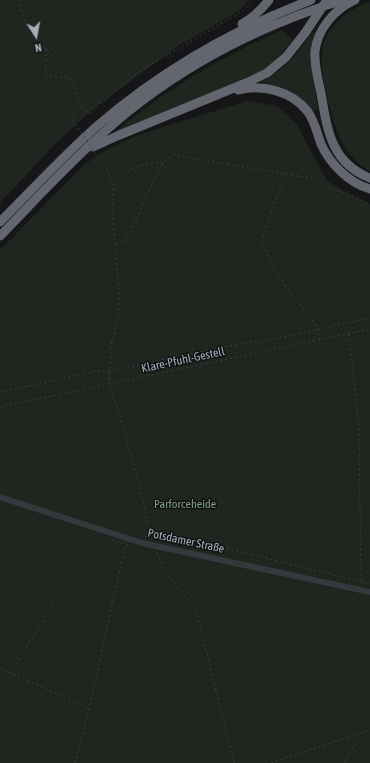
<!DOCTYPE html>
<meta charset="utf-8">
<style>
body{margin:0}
#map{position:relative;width:370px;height:763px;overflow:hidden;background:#161618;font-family:"Asap Condensed",sans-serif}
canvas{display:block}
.north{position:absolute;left:16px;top:16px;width:40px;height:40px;-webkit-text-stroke:3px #111113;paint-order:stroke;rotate:169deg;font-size:11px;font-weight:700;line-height:16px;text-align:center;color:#a8adb8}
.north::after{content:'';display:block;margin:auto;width:14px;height:18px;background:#a8adb8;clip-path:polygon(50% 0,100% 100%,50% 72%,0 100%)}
</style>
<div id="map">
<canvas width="370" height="763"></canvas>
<div class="north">N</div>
</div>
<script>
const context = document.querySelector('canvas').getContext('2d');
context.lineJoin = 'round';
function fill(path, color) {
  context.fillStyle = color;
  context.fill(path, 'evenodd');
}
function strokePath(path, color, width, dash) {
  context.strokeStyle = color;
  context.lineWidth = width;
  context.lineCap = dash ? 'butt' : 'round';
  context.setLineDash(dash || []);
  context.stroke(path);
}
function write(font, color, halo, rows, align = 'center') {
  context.font = font + ' "Asap Condensed",sans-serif';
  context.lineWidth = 3;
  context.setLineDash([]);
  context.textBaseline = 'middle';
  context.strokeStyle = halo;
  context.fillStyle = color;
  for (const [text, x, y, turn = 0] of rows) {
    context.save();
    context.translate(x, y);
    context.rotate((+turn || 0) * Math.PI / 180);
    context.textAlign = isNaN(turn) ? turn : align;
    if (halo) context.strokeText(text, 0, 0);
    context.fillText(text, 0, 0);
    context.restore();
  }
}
fill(new Path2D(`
 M0,0H249L239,11L175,48L92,110L54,145L0,203Z
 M370,2V171C361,167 353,159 347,151C334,133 317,68 323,46C330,23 349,9 370,2Z
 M282,30L293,40L274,62L260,72L114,133C165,90 221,57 282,30Z
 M313,32L316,35L312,70L317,102V110L312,111C297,93 284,87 261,82C285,70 297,53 313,32Z
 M247,101L277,106L296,123L327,181L349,194L370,204V763H0L1,758H0V250L83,166L100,153L138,135Z`), '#1e261f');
strokePath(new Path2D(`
 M21,0L20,8L27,26L70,78L81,104L89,113L138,72L243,11L253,0
 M46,49V70L47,76L69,78
 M72,120V116L81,108V105
 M101,161L107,170L113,187V219L119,294L118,320L111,345L109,384L119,413L139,484L149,529L145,538
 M285,174L262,240L269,259L285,285L316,325L320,340
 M114,186C130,166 136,165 162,162
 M115,244L126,240L163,162L174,155L316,179L331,189L349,194L370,204
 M349,334L359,429L361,582
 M0,392L97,371H110L247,342H261L370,318
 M0,407L370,329
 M149,529L370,584
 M112,540L128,545
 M157,553L165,572L196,610L234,763
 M0,668L89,709
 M11,673L56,599
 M75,763C95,691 108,618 126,545
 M271,763L370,730
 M345,763L359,736`), '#3d3f44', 1, [2, 3]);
strokePath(new Path2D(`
 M0,497L142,543L370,592`), '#37383d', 6);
strokePath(new Path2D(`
 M355,0C335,9 318,28 315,51C314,65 318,80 321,93C327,129 331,163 370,178
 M242,24C253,18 261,10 269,0
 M238,90C263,84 292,91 308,112C315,122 317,133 321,144C330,164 349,183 370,189
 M93,147L117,136L246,83L267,73L286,57L305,33
 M0,222C32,190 63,156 97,126C161,71 232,30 311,0
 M0,236C34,201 67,165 103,133C172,71 255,27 343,0`), '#63666e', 9);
strokePath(new Path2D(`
 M72,120L101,161`), '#3d3f44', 1, [2, 3]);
strokePath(new Path2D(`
 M305,33L327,0`), '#63666e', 9);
write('12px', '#a8adb8', '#111113', [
 ["Klare-Pfuhl-Gestell",183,360,-12],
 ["Potsdamer Straße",186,541,12]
]);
write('12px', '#7fa381', '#111113', [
 ["Parforceheide",185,504]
]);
</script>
